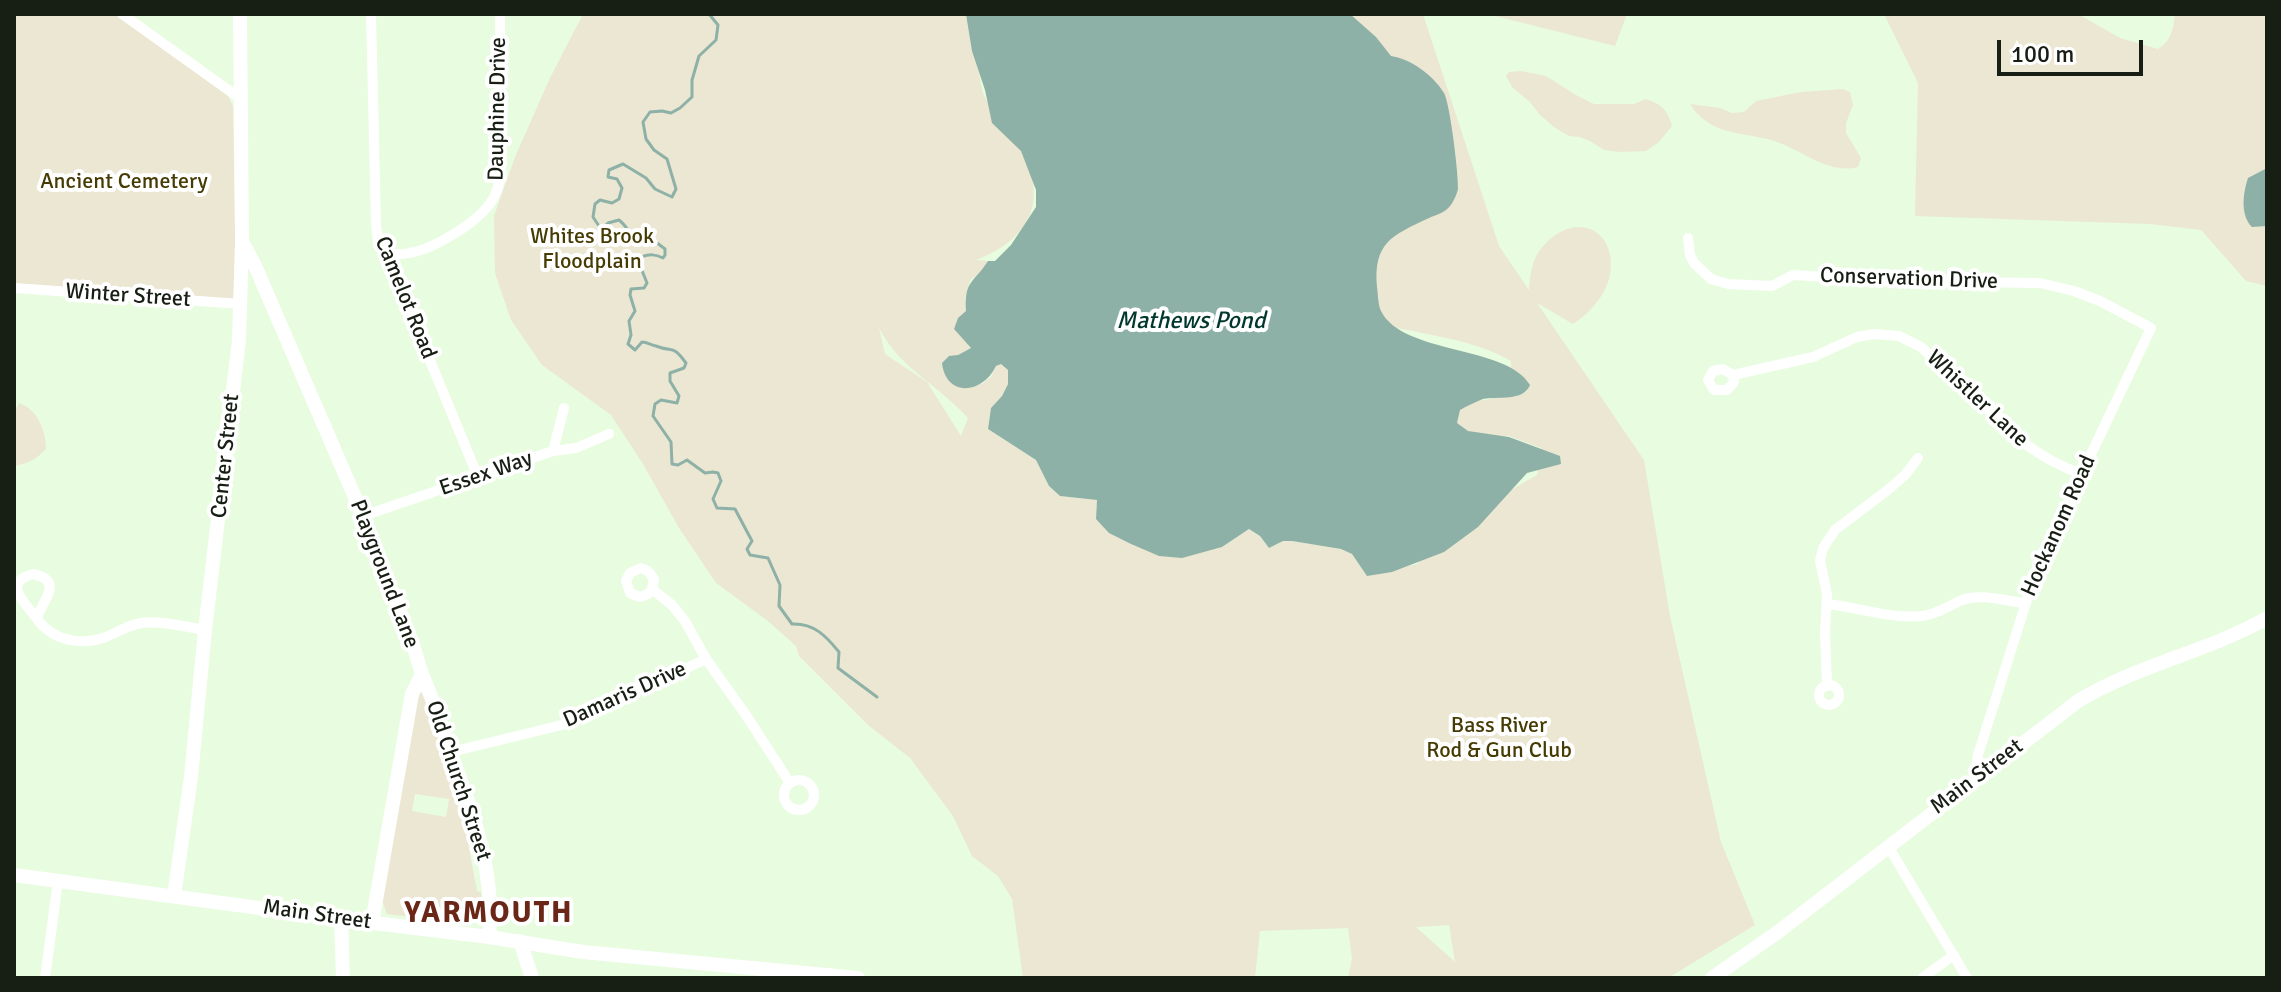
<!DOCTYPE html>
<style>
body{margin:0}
#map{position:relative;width:2281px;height:992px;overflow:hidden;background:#e8fce0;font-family:Signika,sans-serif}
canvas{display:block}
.frame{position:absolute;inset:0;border:16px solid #171e14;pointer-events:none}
.scale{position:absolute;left:1997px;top:40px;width:146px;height:36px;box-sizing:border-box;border:4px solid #171e14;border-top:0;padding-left:10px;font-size:24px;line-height:28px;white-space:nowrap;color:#171e14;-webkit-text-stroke:6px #fff;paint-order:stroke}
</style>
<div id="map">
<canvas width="2281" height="992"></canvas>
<div class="frame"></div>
<div class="scale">100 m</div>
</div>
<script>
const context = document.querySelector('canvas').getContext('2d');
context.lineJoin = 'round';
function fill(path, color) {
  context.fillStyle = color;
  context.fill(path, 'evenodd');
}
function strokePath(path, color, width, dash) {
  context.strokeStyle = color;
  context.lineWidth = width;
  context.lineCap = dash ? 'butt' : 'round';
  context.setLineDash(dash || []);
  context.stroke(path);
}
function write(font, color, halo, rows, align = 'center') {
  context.font = font + ' Signika,sans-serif';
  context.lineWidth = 8;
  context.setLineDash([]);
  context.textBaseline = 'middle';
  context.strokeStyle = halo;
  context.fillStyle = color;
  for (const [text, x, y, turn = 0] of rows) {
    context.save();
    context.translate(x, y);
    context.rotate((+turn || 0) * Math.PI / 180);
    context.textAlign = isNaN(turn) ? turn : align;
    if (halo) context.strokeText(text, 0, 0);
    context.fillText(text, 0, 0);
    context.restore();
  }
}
fill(new Path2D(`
 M14,14H115L228,96L233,106L235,221V288L233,299L14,285Z
 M583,14H975C982,38 976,71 983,93C990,111 1005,124 1015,139C1050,193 1036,237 976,260L988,261L981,273L971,279L965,298L966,311L954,328L971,348L958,355L982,384L991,377L996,366L1001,364L1009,370L1008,384L1002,396L991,408L988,429L1036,460L1049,486L1060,496L1098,500L1096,509L1206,551L1222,547L1249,529L1260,536L1269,548L1283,541H1292L1341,549L1352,554L1364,571H1387L1417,564L1442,537L1484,506L1537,475L1542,454L1541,448L1509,436L1489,437L1442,451L1458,404L1490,399L1511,385V361C1484,345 1452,339 1422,333C1407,329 1393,329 1379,323L1348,14H1423L1499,246L1529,290C1531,267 1533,252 1554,236C1586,213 1617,237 1610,275C1606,295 1589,314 1573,324L1537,303L1644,460L1670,616L1721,842L1755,925L1668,978H1348L1352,958L1348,928L1260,931L1255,978H1023L1012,899L998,876L972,856L953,816L910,758L868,725L799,656L796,646L768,621L716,583L679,528L643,464L611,415L542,365L511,320L495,273L494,216L515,157L550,78ZM879,328C882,333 885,339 889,344C910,373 944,391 968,418L961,436L927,382L885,354ZM1449,925L1455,962L1416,927Z
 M1487,14H1627L1615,46Z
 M1884,14H2078L2120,38L2158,49C2172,40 2173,29 2175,14H2267V286L2246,281L2201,230L2150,224L1915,216L1918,83Z
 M1521,71L1546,76L1576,95L1594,104H1634L1646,99C1661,104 1668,110 1672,126L1659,142L1646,151L1620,152L1604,150L1590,141L1580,137L1569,136L1554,127L1540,115L1530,102L1512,87L1506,76L1509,72Z
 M1843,89L1850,92L1853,105L1846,123V133L1861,158L1858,167C1827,175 1800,148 1771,140C1741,132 1709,135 1690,104L1720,108L1732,113L1744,112L1756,101L1801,92Z
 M19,403C37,409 46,430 46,449C37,459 28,463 15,466L14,413Z
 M419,692L424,694L443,751L441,754L464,822L477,891L481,892C482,906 481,915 469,924L387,914L382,900ZM415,794L449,799L446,817L412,811Z`), '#ebe7d3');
fill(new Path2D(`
 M966,14H1350L1376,37L1391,56C1411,59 1433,75 1444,93C1450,103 1459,177 1458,189C1457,194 1453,203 1450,206C1446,212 1436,215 1429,218C1393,235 1373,242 1377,287C1378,294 1378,305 1381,311C1403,355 1507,345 1530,385C1523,402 1498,396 1483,399C1475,402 1467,406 1460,410L1457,423L1468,431L1509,437L1560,456L1561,464L1527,473L1478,527L1444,552L1392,572L1367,576L1352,554L1341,549L1292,541H1283L1269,548L1260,536L1249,529L1222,547L1182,558L1159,556L1131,544L1109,533L1096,519L1097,500L1060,496L1049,486L1036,460L988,429L991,408L1002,396L1008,384V370L1001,364L996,366C983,394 946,398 942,363L949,356L958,355L971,348L954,329L958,318L966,311C964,280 974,283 988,261H995L1011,245L1036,207V190L1021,151L992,123L985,90L972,51Z
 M2267,168V226L2252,227C2240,215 2243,193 2248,178Z`), '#8eb1a7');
strokePath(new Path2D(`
 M709,14L718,25L716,40L699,56L692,80V97L680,108L671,113L662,111L650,112L643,122L646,139L654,150L667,159L676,189L672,197L655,189L646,178L623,164L609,170L608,177L617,179L622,188L619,199L612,203L600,200L595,204L593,217L599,226L604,227L608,223L619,220C628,227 631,237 640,244L652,239L665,249V255L663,258C655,254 650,254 641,257L639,263L647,283L644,288L631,289L630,295L635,311L629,321L631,335L628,344L635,350L642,342C647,342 651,345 656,346C674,353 672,344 686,363L684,368L670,373V381L679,396L677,403L661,400L655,404L653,416L671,442L672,464L678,465L687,460L705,473L713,472L718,473L721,481L713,499L717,508L735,509L752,541L747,549L750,555L768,558L780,585L779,606L792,624C814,623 826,636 839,652L838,668L877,697`), '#8eb1a7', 3);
strokePath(new Path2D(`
 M122,14L241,99
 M371,14L376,224L378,242L394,273L478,477
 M1688,238L1690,255L1694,263L1711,279L1728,284L1772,286L1793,275L1889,281L2040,283L2074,291L2100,301L2151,328L2037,568L1977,758L1976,778
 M384,254C392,254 401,255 409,253C434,249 484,220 495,195C501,184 500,171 501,159L500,14
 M14,288L241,304
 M1733,375L1734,382L1727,390H1714L1708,380L1713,371L1723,369L1733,375L1813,357L1857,337L1874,334L1899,336L1921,347L2021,441C2040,455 2059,466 2081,474
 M553,451L564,408
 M363,516L553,451L576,448L609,434
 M33,574C66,581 41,601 37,619C27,604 0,583 33,574Z
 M652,589L654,579L648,571L641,568L630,573L626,581L630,593L640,597L648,594L652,589L672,605L685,621L706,659L748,718L790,783
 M1827,604C1858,607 1889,619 1921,616C1936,615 1948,606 1962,600C1981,593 2005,601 2024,603
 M37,619C53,641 81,646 106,637C117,632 129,625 141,623C159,620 187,627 205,630
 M1819 695a10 10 0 1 1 20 0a10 10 0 1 1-20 0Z
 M1827,686L1825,632L1827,594L1820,561L1823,548L1835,530L1889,489L1905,475L1918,458
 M451,752L566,724L706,659
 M784 795a15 15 0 1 1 30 0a15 15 0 1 1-30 0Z
 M1888,846L1967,978
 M45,978L58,881
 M1922,978L1954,955`), '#fff', 10);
strokePath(new Path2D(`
 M244,245L256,268L363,516L414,648L422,674L412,694L372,923
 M422,674C434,703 444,732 454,762C475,818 495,876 489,937
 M14,875L341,919L489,937L583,952L858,978
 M174,896L191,777L205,630L239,340L242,241L240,14
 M341,919L343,978
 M520,941L532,978
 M1712,978L1778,932L2078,701C2137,665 2207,652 2267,618`), '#fff', 14);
write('22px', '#171e14', '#fff', [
 ["Dauphine Drive",498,109,-89],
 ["Conservation Drive",1909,279,2],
 ["Winter Street",128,296,4],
 ["Camelot Road",405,298,68],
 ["Whistler Lane",1977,399,43],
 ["Center Street",226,456,-84],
 ["Essex Way",486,474,-19],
 ["Hockanom Road",2059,526,-66],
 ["Playground Lane",384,574,69],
 ["Damaris Drive",625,695,-24],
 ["Main Street",1977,777,-37],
 ["Old Church Street",458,781,72],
 ["Main Street",317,915,8]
]);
write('22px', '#473b04', '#fff', [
 ["Ancient Cemetery",124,182],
 ["Whites Brook",592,237],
 ["Floodplain",592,262],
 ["Bass River",1499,726],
 ["Rod & Gun Club",1499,751]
]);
write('italic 24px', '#01382e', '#fff', [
 ["Mathews Pond",1191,322]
]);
context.letterSpacing = '2px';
write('bold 30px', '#6a2717', '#fff', [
 ["YARMOUTH",489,914]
]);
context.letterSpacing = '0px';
</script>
